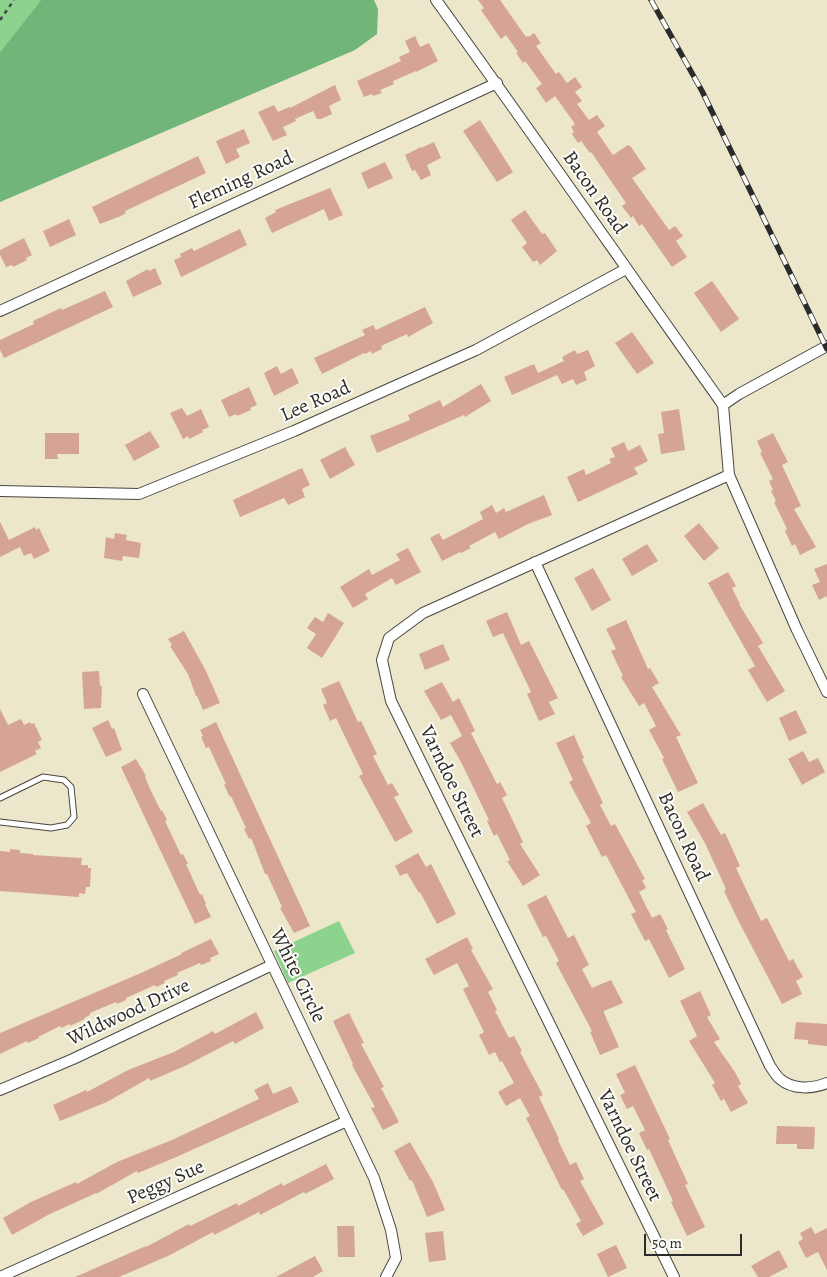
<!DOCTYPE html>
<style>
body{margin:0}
#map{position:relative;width:827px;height:1277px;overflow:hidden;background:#ece6ca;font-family:Alegreya,serif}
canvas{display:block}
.scale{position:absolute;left:644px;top:1234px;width:98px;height:22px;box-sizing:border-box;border:2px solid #2b2b2b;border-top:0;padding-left:6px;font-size:15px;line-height:18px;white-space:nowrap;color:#2b2b2b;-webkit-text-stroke:4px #fdfcf7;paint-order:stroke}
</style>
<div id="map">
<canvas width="827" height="1277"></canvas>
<div class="scale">50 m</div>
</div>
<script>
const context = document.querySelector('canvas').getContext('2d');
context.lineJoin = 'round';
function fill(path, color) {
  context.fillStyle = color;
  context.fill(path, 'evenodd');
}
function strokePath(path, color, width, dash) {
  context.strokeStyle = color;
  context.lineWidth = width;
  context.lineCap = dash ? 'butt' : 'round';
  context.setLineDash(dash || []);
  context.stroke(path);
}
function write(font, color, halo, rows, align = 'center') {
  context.font = font + ' Alegreya,serif';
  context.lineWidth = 4;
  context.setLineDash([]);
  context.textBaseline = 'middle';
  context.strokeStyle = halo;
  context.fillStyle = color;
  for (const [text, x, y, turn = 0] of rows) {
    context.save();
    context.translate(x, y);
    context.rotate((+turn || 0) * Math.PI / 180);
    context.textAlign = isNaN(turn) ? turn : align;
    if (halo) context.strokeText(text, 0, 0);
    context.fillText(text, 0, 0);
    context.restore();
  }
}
fill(new Path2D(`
 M0,0H41L0,52Z
 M339,921L355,953L288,983L274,951Z`), '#8cd38e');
fill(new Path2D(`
 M41,0H374L378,9L377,34L355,50L0,202V52Z`), '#71b579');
fill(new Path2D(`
 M478,0H500L526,37L528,36L529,37L534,33L541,43L536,46L556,74L559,72L567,83L575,77L582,87L575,92L582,101L577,104L589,120L597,115L602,122L605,126L597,132L613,155L628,145L631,147L646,169L632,178L669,230L675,226L683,236L676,241L687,257L672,267L642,224L639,226L633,216L631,218L622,206L626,203L591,152L590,153L581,141L578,143L572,134L574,132L571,127L575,124L555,96L546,103L536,88L542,84L525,61L523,63L516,53L518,52L506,35L501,39L481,10L484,8Z
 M415,36L420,47L429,43L438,61L416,72V71L393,81L394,84L380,90L382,93L373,96L372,94L364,97L357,81L401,61L399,57L410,52L405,41Z
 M335,85L341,100L329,106L332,114L321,119H317L313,111L295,119L296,121L283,127L287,135L273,141L258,112L274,105L278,112L289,107L290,108Z
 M480,120L513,172L497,182L463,131Z
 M244,129L250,143L236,149L240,157L226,164L216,141Z
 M434,142L441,158L427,165L431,175L421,180L415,170L412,171L405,155L421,147V148Z
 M198,156L206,173L125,211L126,213L121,216L100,224L92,207Z
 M385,162L393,178L368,189L361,173Z
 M330,188L343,215L329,221L324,209L272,233L265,218L276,212L275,210Z
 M525,210L542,234L545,233L557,251L540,265L537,260L533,262L522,247L527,243L511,220Z
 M69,219L76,235L50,247L43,231Z
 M240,229L247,245L181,277L174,260L181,257L180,254L192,248L194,251Z
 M24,238L32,255L26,258L27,260L13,267L12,265L6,267L0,255V250Z
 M155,268L162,284L133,297L126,281L148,269L149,271Z
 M712,281L739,319L721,332L694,293Z
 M105,291L113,307L4,358L0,350V340L34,324L33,321L61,308L62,310Z
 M425,307L433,323L408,337L407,334L381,346L382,349L372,354L371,351L365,354L364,353L322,374L314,358L365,335L362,330L373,325L376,330Z
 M632,332L654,363L637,374L615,343Z
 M575,350L577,354L588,350L595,366L584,372L587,380L576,385L573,379L562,384L557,375L512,395L504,377L534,364L538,373L564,361L562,357Z
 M277,366L281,374L292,368L299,383L274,396L264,373Z
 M481,384L491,401L465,417L464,415L377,453L370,436L410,420L408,415L440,400L443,407Z
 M249,387L257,405L250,408L251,410L237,416L236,414L229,417L221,400Z
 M182,408L187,416L201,409L209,427L202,430L203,432L189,439L188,436L183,439L170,413Z
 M679,409L685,450L661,454L658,434L664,433L661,412Z
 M150,431L160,447L134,461L125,445Z
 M45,433H79V454H57L58,459H45Z
 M773,433L788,462L782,465L801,506L794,509L816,547L800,555L795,544L792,546L785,531L787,529L774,502L776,501L771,491L773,490L769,481L773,479L760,453L762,452L757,441Z
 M624,442L628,451L640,445L648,461L634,468L638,474L578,502L567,477L584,469L586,475L611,463L609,459L615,457L611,448Z
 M345,447L355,465L330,479L320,460Z
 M302,468L310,485L302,489L305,497L288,505L284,498L240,517L233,500Z
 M544,495L552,515L528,524L499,539L495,532L469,546L471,548L461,553L460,552L442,561L430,538L439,533L443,540L483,519L480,512L492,505L496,513L504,508L506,512Z
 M0,522L9,540L35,527L36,530L39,528L50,551L34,559L31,553L24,556L20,547L0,557Z
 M699,523L719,548L704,561L684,536Z
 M115,533L127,535L126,540L141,543L139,558L123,556L122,561L104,558L106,537L114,539Z
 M647,544L658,561L632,576L622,559Z
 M408,548L421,572L396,585L392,578L365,594L368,599L353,608L340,587L369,569L372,575L400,560L396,554Z
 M827,564V598L826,596L819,600L812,585L820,582L814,569Z
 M593,568L611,600L592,611L574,578Z
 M728,572L736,586L732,588L740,604H739L763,643L758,646L785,691L767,702L748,670L755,666L708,583Z
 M507,612L521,645L529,641L558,698L549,702L555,714L539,721L527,694L531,692L503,633L493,637L486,621Z
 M328,613L344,623L322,658L307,648L316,634L307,628L315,617L323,622Z
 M626,620L648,669L650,668L659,683L652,687L681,735L676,737L698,783L678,792L662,759L664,758L649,730L656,726L644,703L639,706L621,677L623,676L611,651L616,649L606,629Z
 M184,631L206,671L220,703L203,710L197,696H196L188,674L170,646L172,645L168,639Z
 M443,644L450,660L425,670L419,654Z
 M99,671L100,686H102L101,708L84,709L82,672Z
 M339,681L358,722L361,721L377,754L373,756L388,785L392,783L399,795L394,797L413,832L395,842L359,776L363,774L336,718L330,721L323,705L327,703L321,689Z
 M442,682L453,702L459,698L464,708L475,731L471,733L497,784L500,782L507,795L502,798L523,842L520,844L540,875L523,886L507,861L510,860L497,834L494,836L487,821L489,820L462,764L450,743L462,736L451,715L441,720L424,691Z
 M0,709L8,725L21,719L24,725L30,722L31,724L34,723L42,740L38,742L41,748L35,751L37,754L0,772Z
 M796,710L807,733L789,741L779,718Z
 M108,720L112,729L114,728L122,750L106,757L92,728Z
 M216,722L310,926L294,933L280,908L282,907L267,874H265L254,845L251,838L249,839L244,829L246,828L231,796L230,797L224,785L226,784L209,747L206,748L201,737L203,736L200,730Z
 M574,735L584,758L582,759L603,803L600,805L611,826L615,824L645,879L642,880L646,888L639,892L652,918L660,914L668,929L666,930L685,969L669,978L649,939L645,941L631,914L636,912L606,855L602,857L586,826L591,823L569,782L573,780L556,743Z
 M803,751L809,762L818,758L825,772L802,785L788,759Z
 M136,759L146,776L145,777L150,789L161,811L162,810L167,820L165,821L181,855L183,854L188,864H186L200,895L202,894L206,904H205L211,917L195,924L121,767Z
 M703,803L721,835L725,833L740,866L736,868L761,921L767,918L789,961L793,959L803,977L796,981L802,994L782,1004L738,920L724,891L726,889L705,843L687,812Z
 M10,849L20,850V853L33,854V855L82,858L81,865H88V868H91L90,887H86L85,894L79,893V897L0,891V851L10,852Z
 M418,853L426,867L431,864L456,914L437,924L420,892L419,893L407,873L400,876L395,866Z
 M546,895L568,938L574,935L589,965L582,969L592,988L611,980L623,1003L604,1011V1013L619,1047L600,1055L590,1032L592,1031L556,963L559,961L546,936L543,937L527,905Z
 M467,937L473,949L471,950L493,989L488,992L497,1010L495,1011L509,1038L514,1036L522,1051L520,1052L543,1095L539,1097L559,1139L558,1140L570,1165L576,1162L584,1179L580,1181L604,1224L583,1236L576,1224L581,1221L563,1189L562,1190L526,1118L530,1116L520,1098L506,1106L498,1092L514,1083L502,1061L500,1062L495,1052L489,1055L479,1035L484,1032L463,989L469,986L457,963L434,975L425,959Z
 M211,939L219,954L210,958L211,961L201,965L200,963L177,973L178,975L164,981L165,983L156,987L155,985L126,998V1000L117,1004L116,1002L90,1013V1015L84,1018L85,1019L70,1026V1024L61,1028L60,1026L38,1037L39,1038L28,1043L27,1041L0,1054V1033L141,973L182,954L181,953Z
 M700,991L711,1015L707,1017L720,1039L714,1042L735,1072L741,1084L738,1086L748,1103L731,1112L724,1099L721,1101L712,1085L715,1083L689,1041L697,1036L680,1001Z
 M256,1012L264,1028L235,1044L233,1041L185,1066L150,1081L149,1078L107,1102L60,1121L53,1105L86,1090L87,1092L128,1070L174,1052L213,1031L215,1034Z
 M349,1013L364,1043L361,1044L384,1087L381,1088L399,1122L383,1130L371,1108L375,1107L352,1065L353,1064L333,1021Z
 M796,1022L827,1024V1046L808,1044V1040L794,1039Z
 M635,1065L670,1139L668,1140L688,1184L685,1185L705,1227L687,1236L671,1202L673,1201L649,1149L647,1150L639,1133L645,1130L633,1106L627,1109L620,1095L625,1093L616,1074Z
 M268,1083L273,1094L291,1086L299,1102L174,1158L138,1173L137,1171L96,1194V1193L48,1215L12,1235L3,1218L31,1202L76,1182L77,1184L117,1162L172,1140L259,1099L254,1090Z
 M777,1126L815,1127L814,1149H797V1144H776Z
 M410,1142L433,1182L445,1210L427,1217L412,1180L410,1181L394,1151Z
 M326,1164L334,1179L305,1194L304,1192L260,1215L259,1212L214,1235L213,1232L168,1256L119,1277H75L146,1246V1247L189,1224L190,1226L237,1203L238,1206L282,1183L283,1186Z
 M337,1226H354L355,1257H338Z
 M811,1227L815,1234L827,1228V1270L818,1252L806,1258L798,1242L803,1239L800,1233Z
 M443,1231L446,1260L429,1262L425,1233Z
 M616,1245L627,1268L608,1277L597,1254Z
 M779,1250L788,1267L769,1277H758L751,1266Z
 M315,1256L323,1271L313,1277H276Z`), '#d6a496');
const lane = new Path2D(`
 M0,798L43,777L64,780L71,787L74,817L67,825L51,828L0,822`);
const street = new Path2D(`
 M436,0C533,134 627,270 723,405
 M0,311L497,83
 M723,405L729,475L797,630L827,692
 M723,405L739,394L827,346
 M0,491L139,494L294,431L476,350L626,269
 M535,562L770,1066C773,1070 776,1076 780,1079C793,1090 812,1089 827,1083
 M143,694L374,1178L391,1230L396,1258L386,1277
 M0,1090L73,1059L272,965
 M0,1277L347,1121
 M674,1277L391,701L382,660L389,638L423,613L729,475`);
strokePath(lane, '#484743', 7);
strokePath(street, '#484743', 12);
strokePath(new Path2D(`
 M0,20L14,0`), '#484743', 2.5, [4, 4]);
strokePath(lane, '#fff', 5);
strokePath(street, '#fff', 10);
const rail = new Path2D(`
 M651,0L702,91L827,349`);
strokePath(rail, '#2b2b2b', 5.5);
strokePath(rail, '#fdfcf7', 4, [11]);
write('20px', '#2b2b2b', '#fdfcf7', [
 ["Fleming Road",241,181,-25],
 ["Bacon Road",594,193,55],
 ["Lee Road",316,402,-24],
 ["Varndoe Street",451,782,64],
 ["Bacon Road",683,837,65],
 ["White Circle",297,976,64],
 ["Wildwood Drive",129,1013,-25],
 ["Varndoe Street",629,1146,64],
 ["Peggy Sue",166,1183,-24]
]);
</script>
